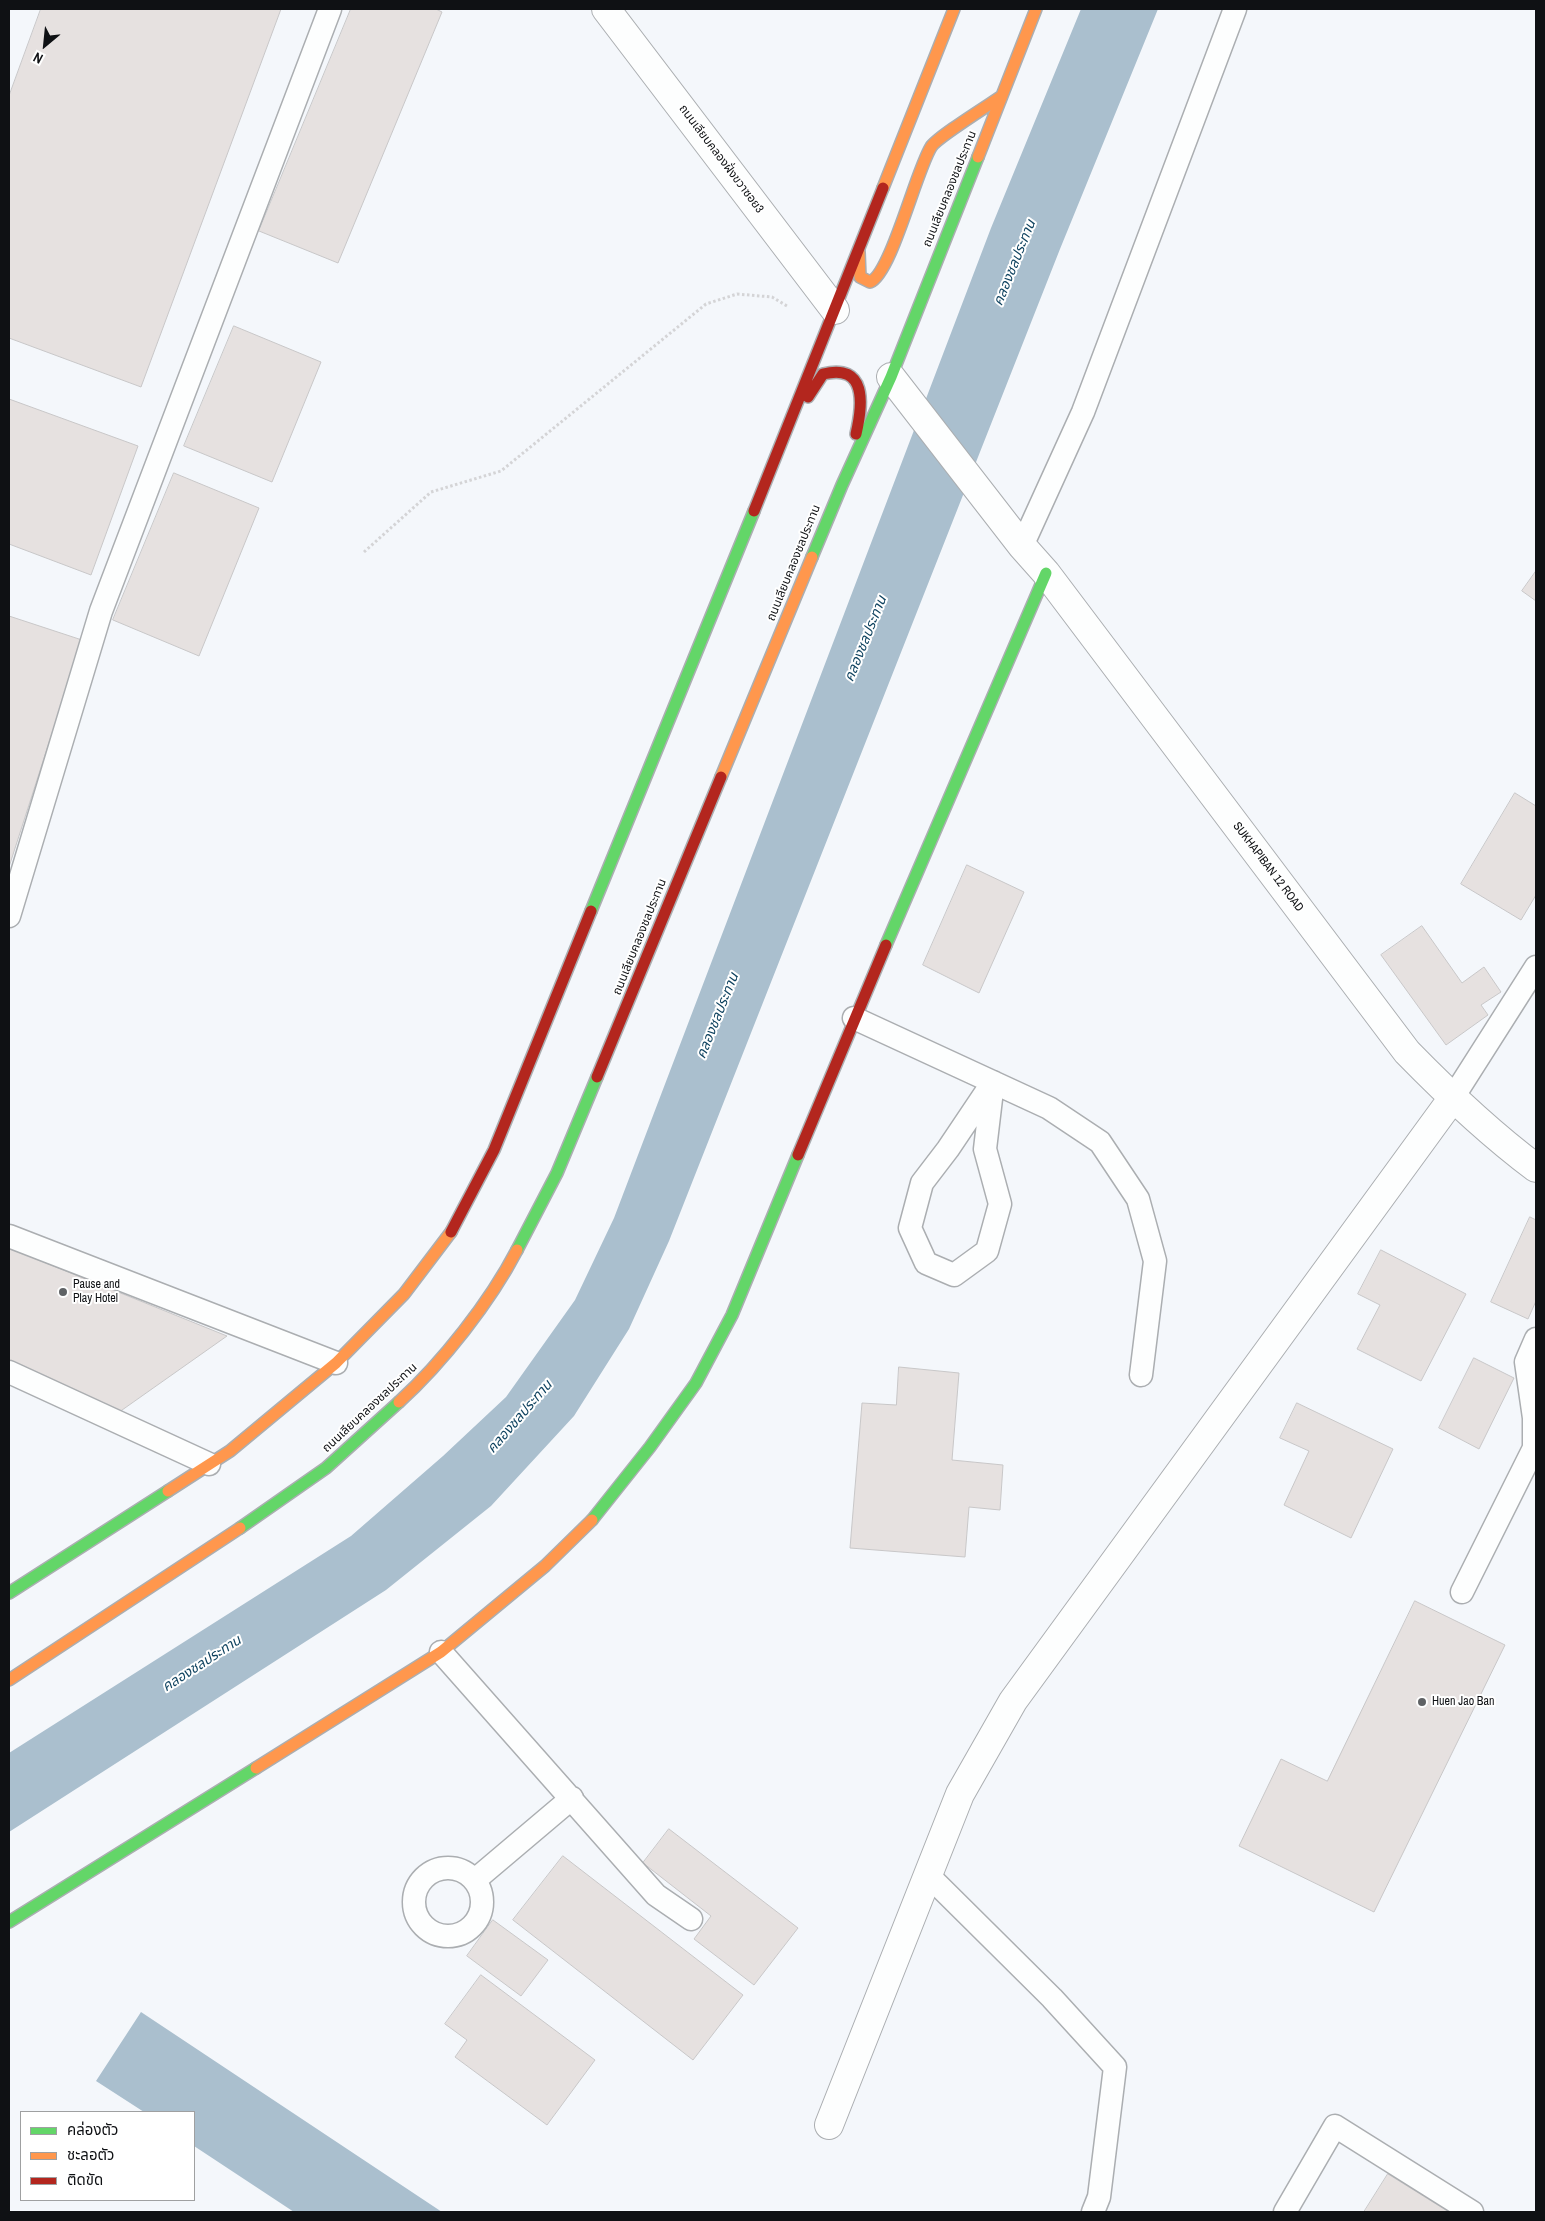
<!DOCTYPE html>
<meta charset="utf-8">
<style>
body{margin:0}
#map{position:relative;width:1545px;height:2221px;overflow:hidden;background:#f4f7fb;font-family:"Archivo Narrow","Noto Sans Thai",sans-serif}
canvas{display:block}
.frame{position:absolute;inset:0;border:10px solid #0f1114;pointer-events:none}
.legend{position:absolute;left:20px;top:2111px;width:175px;height:90px;box-sizing:border-box;background:#fff;border:1px solid #9fa0a1;margin:0;padding:6px 9px;list-style:none;font-size:15px;color:#0f1114}
.legend li{display:flex;align-items:center;gap:10px;height:25px}
.legend b{width:25px;border:1px solid #9fa0a1}
.north{position:absolute;left:20px;top:20px;width:50px;height:50px;-webkit-text-stroke:4px #fff;paint-order:stroke;rotate:208deg;font-size:14px;font-weight:700;line-height:20px;text-align:center;color:#0f1114}
.north::after{content:'';display:block;margin:auto;width:18px;height:22px;background:#0f1114;clip-path:polygon(50% 0,100% 100%,50% 72%,0 100%)}
</style>
<div id="map">
<canvas width="1545" height="2221"></canvas>
<div class="frame"></div>
<ul class="legend">
<li><b style="height:6px;background:#63d668"></b>คล่องตัว</li>
<li><b style="height:6px;background:#ff974d"></b>ชะลอตัว</li>
<li><b style="height:6px;background:#b3261e"></b>ติดขัด</li>
</ul>
<div class="north">N</div>
</div>
<script>
const context = document.querySelector('canvas').getContext('2d');
context.lineJoin = 'round';
function fill(path, color) {
  context.fillStyle = color;
  context.fill(path, 'evenodd');
}
function strokePath(path, color, width, dash) {
  context.strokeStyle = color;
  context.lineWidth = width;
  context.lineCap = dash ? 'butt' : 'round';
  context.setLineDash(dash || []);
  context.stroke(path);
}
function write(font, color, halo, rows, align = 'center') {
  context.font = font + ' "Archivo Narrow","Noto Sans Thai",sans-serif';
  context.lineWidth = 4;
  context.setLineDash([]);
  context.textBaseline = 'middle';
  context.strokeStyle = halo;
  context.fillStyle = color;
  for (const [text, x, y, turn = 0] of rows) {
    context.save();
    context.translate(x, y);
    context.rotate((+turn || 0) * Math.PI / 180);
    context.textAlign = isNaN(turn) ? turn : align;
    if (halo) context.strokeText(text, 0, 0);
    context.fillText(text, 0, 0);
    context.restore();
  }
}
fill(new Path2D(`
 M1081,9H1158L1060,249L669,1241L629,1329L574,1416L491,1506L386,1590L9,1832V1753L351,1536L443,1456L506,1397L575,1300L614,1218L991,228Z
 M141,2012L442,2212H294L194,2146V2112H144L96,2081Z`), '#aabfce');
const building = new Path2D(`
 M41,9H281L141,387L9,338V96Z
 M351,9H436L442,12L338,263L259,231Z
 M234,326L321,362L272,482L184,446Z
 M9,399L138,446L91,575L9,544Z
 M174,473L259,508L199,656L113,620Z
 M1536,571V601L1522,591Z
 M9,616L82,640L9,867Z
 M1515,793L1536,806V895L1521,920L1461,884Z
 M967,865L1024,892L979,993L923,965Z
 M1422,926L1462,983L1484,967L1501,992L1481,1005L1488,1015L1446,1045L1381,955Z
 M1530,1217L1536,1220V1301L1528,1319L1491,1302Z
 M9,1248L227,1336L115,1415L9,1369Z
 M1381,1250L1466,1294L1421,1381L1357,1349L1380,1305L1358,1294Z
 M1474,1358L1514,1378L1479,1449L1439,1428Z
 M899,1367L959,1373L952,1460L1003,1465L1000,1510L969,1507L965,1557L850,1548L862,1403L896,1405Z
 M1297,1403L1393,1449L1351,1538L1284,1505L1309,1451L1280,1438Z
 M1415,1601L1505,1645L1374,1912L1239,1846L1281,1759L1327,1781Z
 M669,1829L798,1928L754,1985L694,1939L711,1916L643,1863Z
 M563,1856L743,1995L693,2060L513,1920Z
 M493,1920L548,1960L521,1996L467,1956Z
 M481,1975L595,2060L547,2125L455,2057L467,2040L445,2024Z
 M1388,2174L1449,2212H1364Z`);
fill(building, '#e6e1e0');
strokePath(building, '#c8c7c8', 1);
const lane = new Path2D(`
 M1022,546L1083,412L1235,9
 M9,916L101,611L330,9
 M854,1018L1049,1108L1100,1142L1138,1199L1155,1261L1141,1375
 M993,1082L985,1149L1000,1204L987,1251L954,1275L926,1263L910,1228L922,1183L948,1149Z
 M1452,1099L1536,967
 M9,1236L336,1363
 M9,1372L209,1464
 M1462,1592L1534,1448V1418L1526,1362L1536,1339
 M441,1652L656,1895L691,1919
 M414 1902a34 34 0 1 1 68 0a34 34 0 1 1-68 0Z
 M929,1876L1052,1998L1115,2067L1099,2197L1093,2212
 M475,1880L572,1798
 M1285,2212L1335,2126L1472,2212`);
const street = new Path2D(`
 M606,9L835,310
 M891,377L1022,546L1046,573L1407,1052C1448,1094 1489,1133 1536,1168
 M829,2125L960,1794L1013,1701L1452,1099`);
const fast = new Path2D(`
 M812,557L842,485L891,377L978,157
 M591,911L754,511
 M886,945L1046,573
 M517,1250L557,1173L597,1077
 M592,1520L650,1447L696,1383L732,1315L798,1155
 M240,1528L326,1468L399,1402
 M9,1593L168,1491
 M9,1922L256,1768`);
const slow = new Path2D(`
 M978,157L1036,9
 M883,188L954,9
 M859,252L860,277L870,282C891,274 916,171 931,147C936,138 989,105 1002,96
 M721,777L812,557
 M399,1402C442,1363 490,1302 517,1250
 M168,1491L230,1451L336,1363L404,1294L451,1232
 M9,1680L240,1528
 M256,1768L441,1652L545,1566L592,1520`);
const jam = new Path2D(`
 M808,397L823,374C867,363 863,404 856,434
 M754,511L883,188
 M597,1077L721,777
 M798,1155L886,945
 M451,1232L494,1150L591,911`);
strokePath(lane, '#abaeb1', 25);
strokePath(street, '#abaeb1', 30);
strokePath(fast, '#abaeb1', 14);
strokePath(slow, '#abaeb1', 14);
strokePath(jam, '#abaeb1', 14);
strokePath(new Path2D(`
 M364,552L431,492L501,471L706,304L737,294L772,297L787,306`), '#d4d4d6', 3, [2.5, 2.5]);
strokePath(lane, '#fdfefe', 22);
strokePath(street, '#fdfefe', 28);
strokePath(fast, '#63d668', 11);
strokePath(slow, '#ff974d', 11);
strokePath(jam, '#b3261e', 11);
for (const [x, y, r, color] of [
 [63,1292,5,"#5f6265"],
 [1422,1702,5,"#5f6265"]
]) {
  const dot = new Path2D();
  dot.arc(x, y, r, 0, 2 * Math.PI);
  context.fillStyle = color;
  context.fill(dot);
  strokePath(dot, '#fff', 2);
}
write('12px', '#0f1114', '#fff', [
 ["ถนนเลียบคลองฝั่งขวาซอย3",721,159,53],
 ["ถนนเลียบคลองชลประทาน",950,189,-68],
 ["ถนนเลียบคลองชลประทาน",794,563,-68],
 ["SUKHAPIBAN 12 ROAD",1268,867,53],
 ["ถนนเลียบคลองชลประทาน",640,937,-68],
 ["ถนนเลียบคลองชลประทาน",370,1408,-43]
]);
write('12px', '#0f1114', '#fff', [
 ["Pause and",73,1285],
 ["Play Hotel",73,1299],
 ["Huen Jao Ban",1432,1702]
], 'left');
write('italic 14px', '#0e425f', '#fff', [
 ["คลองชลประทาน",1015,263,-68],
 ["คลองชลประทาน",866,639,-68],
 ["คลองชลประทาน",718,1016,-68],
 ["คลองชลประทาน",520,1417,-49],
 ["คลองชลประทาน",202,1664,-33]
]);
</script>
